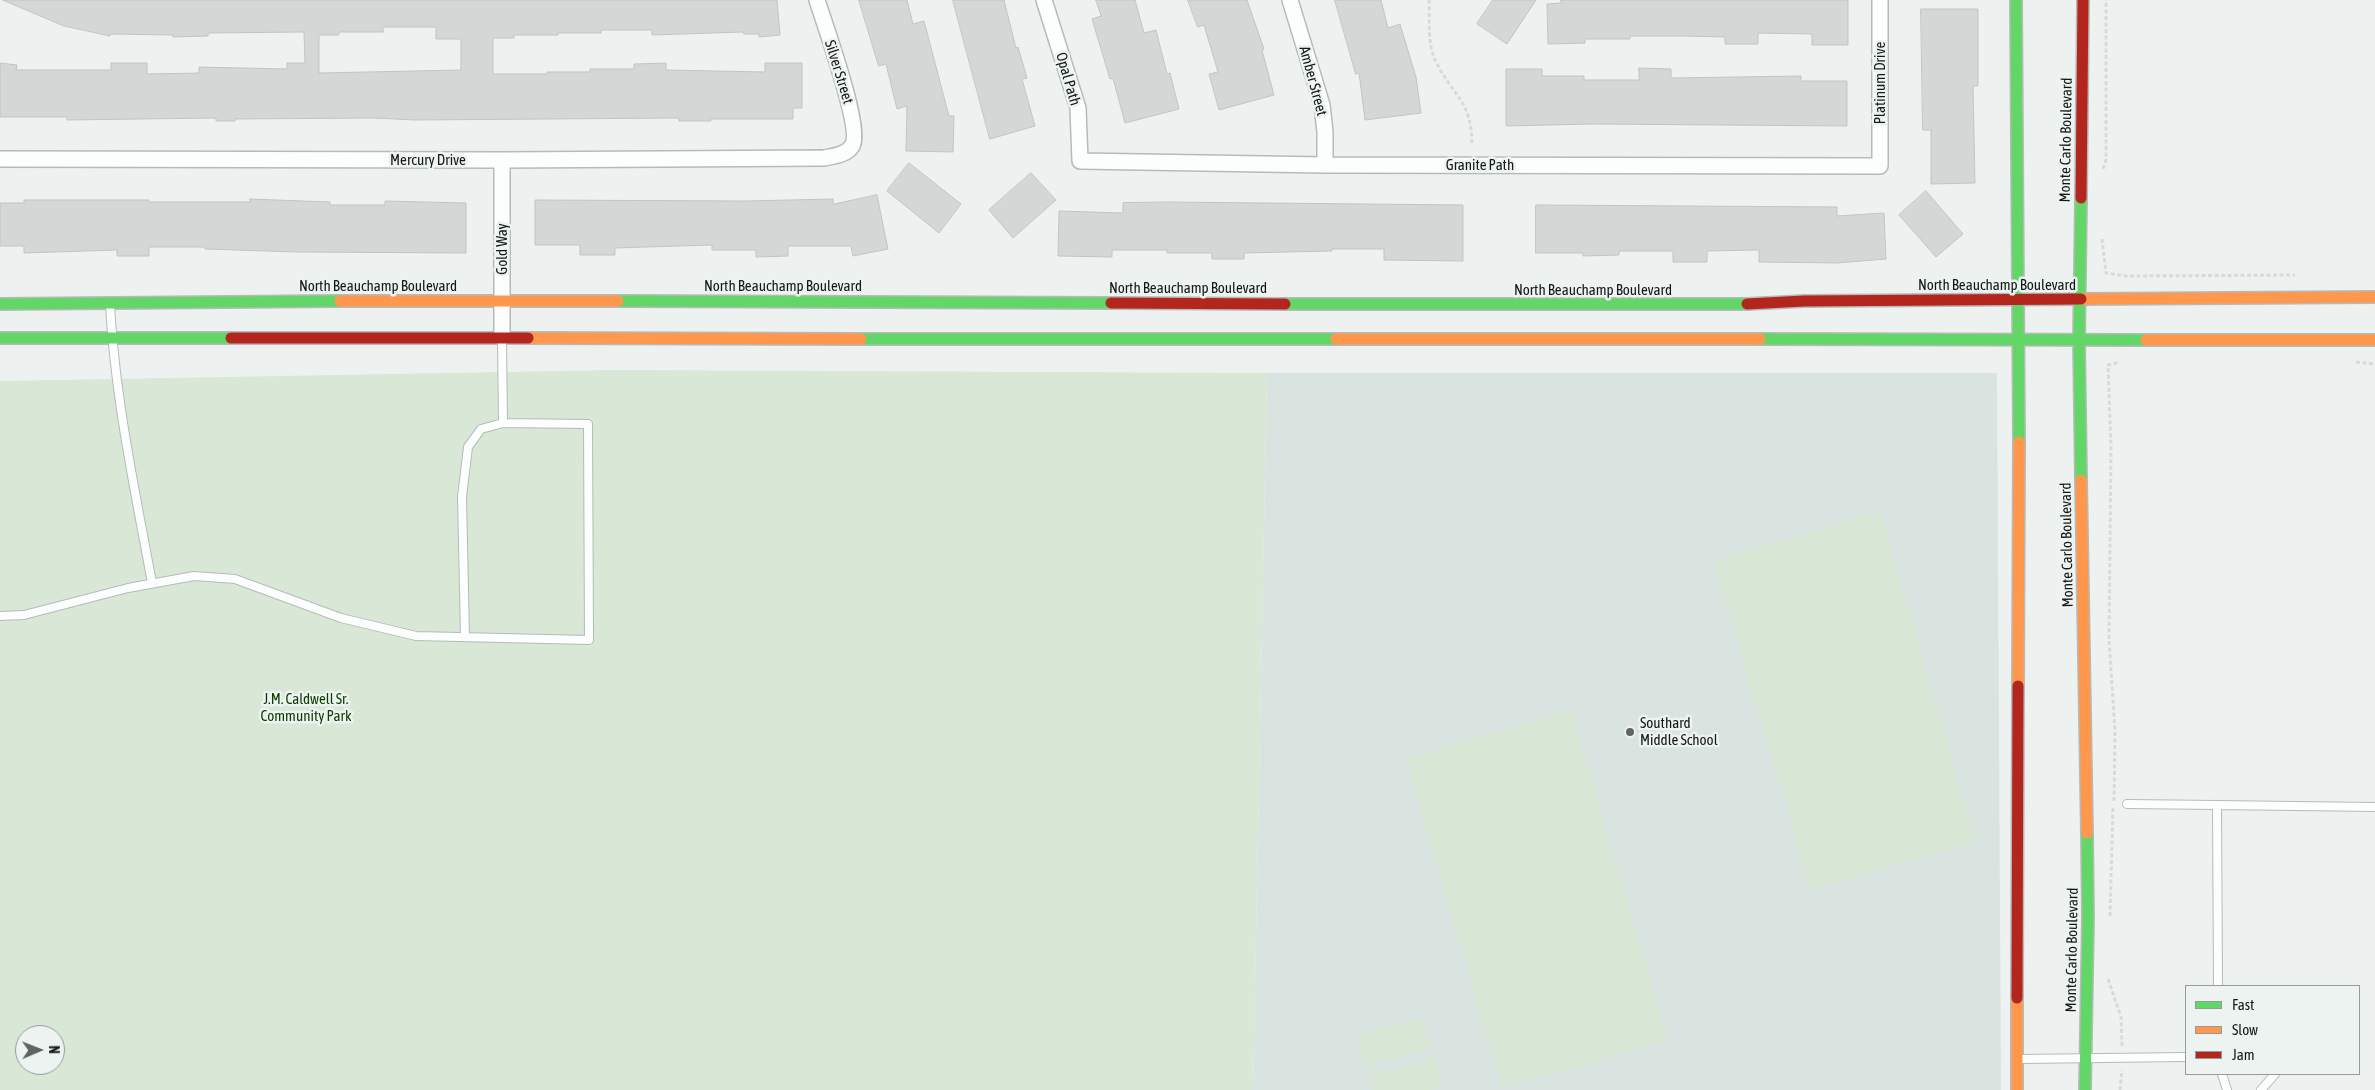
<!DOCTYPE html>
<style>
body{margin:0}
#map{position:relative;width:2375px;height:1090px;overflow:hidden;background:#edf2f0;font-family:"Asap Condensed",sans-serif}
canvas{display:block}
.legend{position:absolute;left:2185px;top:985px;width:175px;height:90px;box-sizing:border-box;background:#ecf3f1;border:1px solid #969b9a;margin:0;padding:6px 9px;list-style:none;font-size:15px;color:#151817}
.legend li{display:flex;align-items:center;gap:10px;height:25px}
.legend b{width:25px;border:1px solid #969b9a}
.north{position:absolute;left:15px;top:1025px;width:50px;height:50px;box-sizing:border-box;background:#ecf3f1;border:1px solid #969b9a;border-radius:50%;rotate:89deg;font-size:14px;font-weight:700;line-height:20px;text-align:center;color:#151817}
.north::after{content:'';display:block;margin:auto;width:18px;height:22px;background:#616463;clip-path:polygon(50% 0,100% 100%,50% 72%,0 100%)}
</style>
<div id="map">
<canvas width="2375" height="1090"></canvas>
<ul class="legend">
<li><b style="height:6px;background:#63d668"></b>Fast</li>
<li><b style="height:6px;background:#ff974d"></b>Slow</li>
<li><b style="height:6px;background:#b3261e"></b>Jam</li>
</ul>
<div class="north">N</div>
</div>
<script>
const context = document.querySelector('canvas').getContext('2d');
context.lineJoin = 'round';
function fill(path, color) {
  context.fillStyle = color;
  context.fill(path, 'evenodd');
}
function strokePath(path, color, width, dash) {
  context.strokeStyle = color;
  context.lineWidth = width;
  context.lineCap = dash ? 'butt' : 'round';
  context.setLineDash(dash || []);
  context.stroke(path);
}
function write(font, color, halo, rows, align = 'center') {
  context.font = font + ' "Asap Condensed",sans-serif';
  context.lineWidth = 5;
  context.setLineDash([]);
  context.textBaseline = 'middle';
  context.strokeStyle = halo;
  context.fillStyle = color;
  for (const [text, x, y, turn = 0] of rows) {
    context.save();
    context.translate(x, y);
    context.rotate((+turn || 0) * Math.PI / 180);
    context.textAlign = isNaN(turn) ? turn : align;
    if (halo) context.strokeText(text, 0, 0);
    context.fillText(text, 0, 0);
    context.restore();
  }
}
fill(new Path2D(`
 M1267,373H1997L2001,1090H1253Z`), '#d9e3e0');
fill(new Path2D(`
 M615,370L1267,373L1253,1090H0V381ZM25,1035H55V1065H25Z
 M1880,512L1976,842L1811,890L1714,561Z
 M1571,710L1668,1040L1502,1089L1406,759Z
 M1421,1017L1430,1047L1366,1067L1357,1037Z
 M1434,1057L1443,1086L1431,1090H1374L1370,1077Z`), '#d9e7d7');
const building = new Path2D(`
 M3,0H777L780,35L759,37V34H744L743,32L652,35V30H601V33H558V35H514V38H493V74H547V72H590V69H634V64L666,63V70L765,72V63H802V108H793V119H711V121H679V118L415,120L373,118L235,119V121H216V118L67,120V117H0V63L17,65L16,70H111V63H147V74L199,73V67L287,69V63H305L304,32L208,33V36L173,37V35L110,34V36L64,26ZM383,27H436V39H461V70L319,73V35H339V32H383Z
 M859,0H907L913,24L924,21L949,116H954L953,152L906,151L907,106L897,109L886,64L879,66Z
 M953,0H1004L1016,48L1018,47L1027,78L1022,79L1035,126L990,139Z
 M1096,0H1135L1144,33L1156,30L1167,74L1170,73L1179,109L1125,123L1113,78L1110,79L1092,19L1101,16Z
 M1188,0H1247L1264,49L1262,50L1274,95L1219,110L1209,74L1218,72L1204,25L1198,27Z
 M1335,0H1381L1388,28L1400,24L1416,77L1421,113L1365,120L1359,73L1356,74Z
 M1493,0H1536L1507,44L1477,24Z
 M1561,0H1848V45H1812V34L1758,33V44H1725V37L1683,36H1630V39H1585V43L1548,44L1547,4L1561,3Z
 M1921,9H1978V86H1973L1975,183L1931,184V130H1923Z
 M1639,68L1671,69V78L1801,76V81H1847V126L1594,124L1506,126V69H1542V76H1584V80H1639Z
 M909,163L961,204L939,233L887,191Z
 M1031,173L1056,200L1013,238L989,210Z
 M1926,191L1963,234L1936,257L1899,215Z
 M877,195L888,249L853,256L851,246H788V256L756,257V250H712V245L615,248V255H580V245H535V200L746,201L833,199V204Z
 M250,199L330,202V205H385V201L466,203V253L297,252L205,249V247H149V256H117V250L24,253V246H0V203H24V200H149V202H250Z
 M1168,202L1463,205V261L1384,260V249H1332V251L1244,253V259H1212V253H1167V250H1112V257L1058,256L1059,211L1123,213V203Z
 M1536,205L1837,207V216L1884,213L1886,259L1837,263L1759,262V250L1707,251V262H1673V251H1619V255L1583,256V253H1536Z`);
fill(building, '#d4d7d5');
strokePath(building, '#c2c4c3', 1);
const lane = new Path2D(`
 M110,304C115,398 135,491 152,583
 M0,616L24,615L128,588L194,576L235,579L341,618L416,636L589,640L588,424L503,423L502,340
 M465,637L462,497L468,447L481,429L503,423
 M2127,804L2217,805
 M2218,986L2217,805L2375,807
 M2019,1059L2186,1057
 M2222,1074L2227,1090
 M2261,1090L2275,1074`);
const street = new Path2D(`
 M1044,0L1078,108L1080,161L1325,165L1880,166V0
 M1290,0L1322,105L1325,132V165
 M0,159L502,160L824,158C834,156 846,155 852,146C863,130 824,23 817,0
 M502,160V338`);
const fast = new Path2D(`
 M2016,0L2019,442
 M2081,198L2079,341L2081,480
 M618,301L1111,303
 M0,304L340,301
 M1285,304H1747
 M0,338H231
 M861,339H1336
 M1760,339L2146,340
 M2085,1090L2088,918L2087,833`);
const slow = new Path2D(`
 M2081,299L2375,297
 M340,301H618
 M528,338L861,339
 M1336,339H1760
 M2146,340H2375
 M2081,480L2087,833
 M2018,686L2019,442
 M2017,1090V998`);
const jam = new Path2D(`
 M2081,198L2083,0
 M1111,303L1285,304
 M1747,304L1804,301L2081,299
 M231,338H528
 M2017,998L2018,686`);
strokePath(lane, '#b7bab8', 10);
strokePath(street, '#b7bab8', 18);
strokePath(fast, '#b7bab8', 14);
strokePath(slow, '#b7bab8', 14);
strokePath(jam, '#b7bab8', 14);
strokePath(new Path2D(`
 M1429,0C1430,19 1427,45 1436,62C1454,97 1472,101 1472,146
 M2103,169L2106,160V0
 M2102,239L2106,273L2126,276L2295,275
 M2356,362L2375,364
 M2114,801L2115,731L2109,640L2111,448L2108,365L2120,362
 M2110,916L2113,807
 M2108,979L2121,1017L2122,1046
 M2120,1090L2122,1070`), '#d9d9d9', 3, [4, 2.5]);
strokePath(lane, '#fcfdfd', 8);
strokePath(street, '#fcfdfd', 15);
strokePath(fast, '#63d668', 11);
strokePath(slow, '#ff974d', 11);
strokePath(jam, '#b3261e', 11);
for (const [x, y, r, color] of [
 [1630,732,5,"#616463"]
]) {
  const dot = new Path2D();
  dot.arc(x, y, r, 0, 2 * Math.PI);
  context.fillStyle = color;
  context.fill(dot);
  strokePath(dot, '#ecf3f1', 2);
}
write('15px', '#151817', '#ecf3f1', [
 ["Silver Street",839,72,73],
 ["Opal Path",1068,79,74],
 ["Amber Street",1313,81,75],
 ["Platinum Drive",1880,83,-90],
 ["Monte Carlo Boulevard",2066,140,-89],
 ["Mercury Drive",428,160],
 ["Granite Path",1480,165],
 ["Gold Way",502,249,-90],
 ["North Beauchamp Boulevard",1997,285],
 ["North Beauchamp Boulevard",378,286],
 ["North Beauchamp Boulevard",783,286],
 ["North Beauchamp Boulevard",1188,288],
 ["North Beauchamp Boulevard",1593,290],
 ["Monte Carlo Boulevard",2067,545,-91],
 ["Monte Carlo Boulevard",2072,950,-89]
]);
write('15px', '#0e3c01', '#ecf3f1', [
 ["J.M. Caldwell Sr.",306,699],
 ["Community Park",306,716]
]);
write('15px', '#151817', '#ecf3f1', [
 ["Southard",1640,723],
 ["Middle School",1640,740]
], 'left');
</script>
